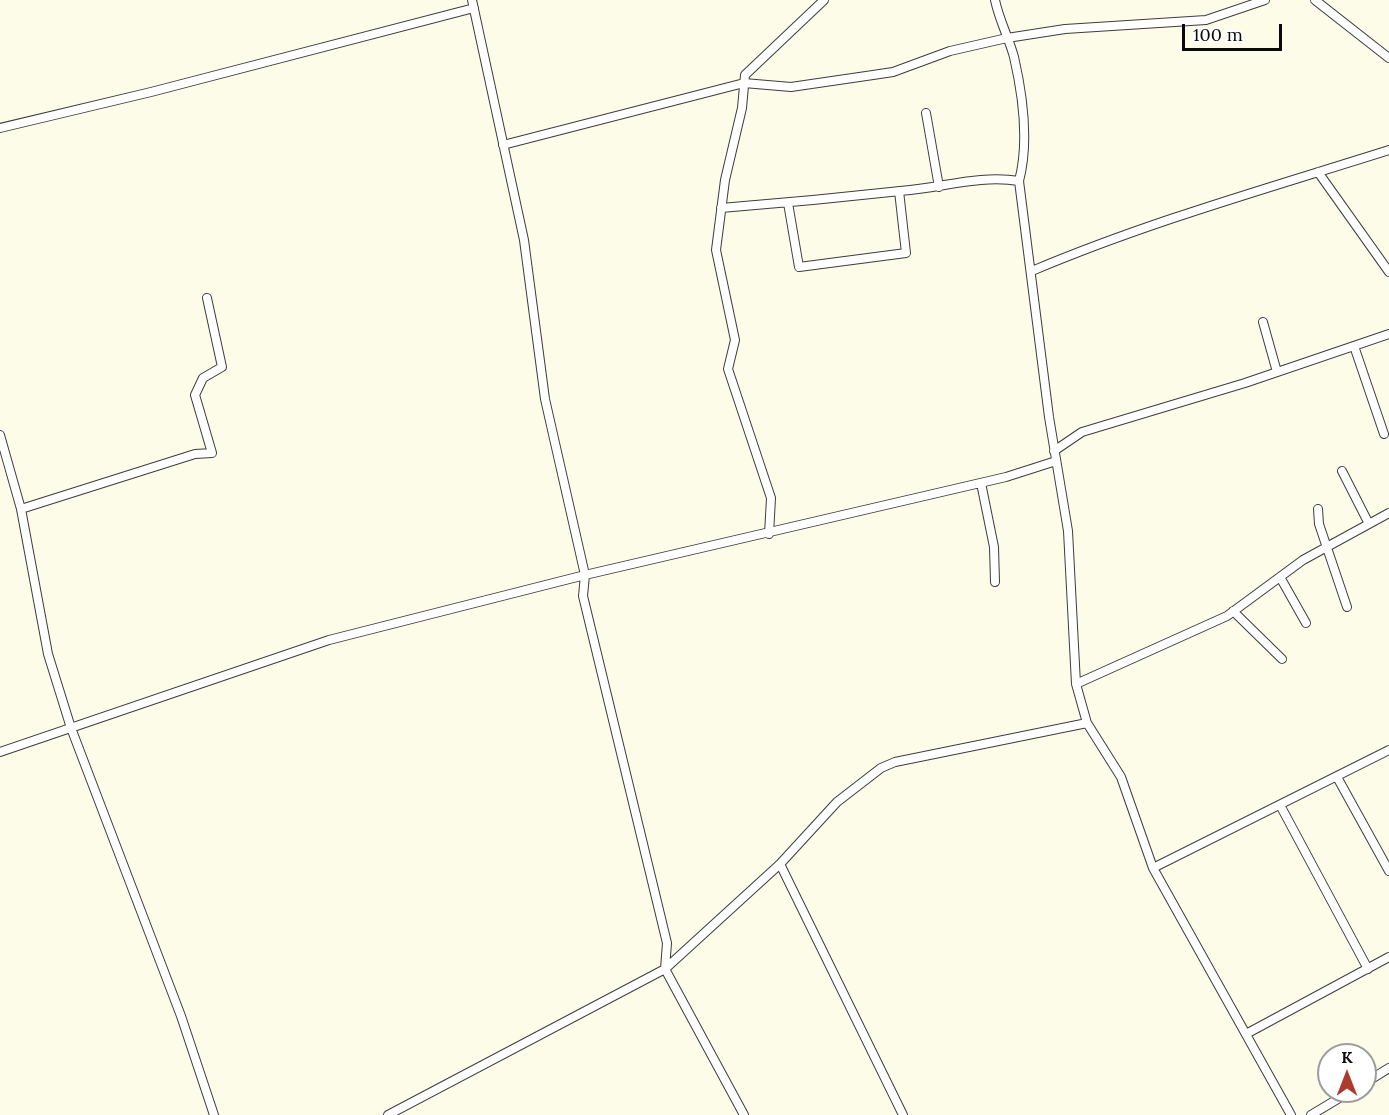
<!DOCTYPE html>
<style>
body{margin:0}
#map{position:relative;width:1389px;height:1115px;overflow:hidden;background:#fdfce8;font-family:Lora,serif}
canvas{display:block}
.north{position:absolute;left:1317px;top:1043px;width:60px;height:60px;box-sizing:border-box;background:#fff;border:2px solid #9d9d9d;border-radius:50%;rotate:0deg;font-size:16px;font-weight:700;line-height:24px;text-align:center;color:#0a0a0a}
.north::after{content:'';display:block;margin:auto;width:21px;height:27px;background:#ac3a2f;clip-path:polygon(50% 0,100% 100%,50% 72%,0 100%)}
.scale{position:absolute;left:1182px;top:24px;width:100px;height:27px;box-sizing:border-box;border:3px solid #0a0a0a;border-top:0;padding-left:8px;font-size:18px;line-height:21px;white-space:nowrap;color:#0a0a0a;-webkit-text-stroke:4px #fff;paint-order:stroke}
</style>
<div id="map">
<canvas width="1389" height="1115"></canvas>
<div class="north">K</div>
<div class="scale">100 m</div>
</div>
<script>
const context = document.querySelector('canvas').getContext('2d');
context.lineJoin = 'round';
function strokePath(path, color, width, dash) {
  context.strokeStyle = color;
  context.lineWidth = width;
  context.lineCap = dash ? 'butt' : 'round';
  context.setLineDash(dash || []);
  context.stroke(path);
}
const minor = new Path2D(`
 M472,0L524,240L545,399L585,575L583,596L667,943L665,969L744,1115
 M995,0C999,20 1009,38 1014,57C1023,96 1029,143 1019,181L1049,417L1068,531L1076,684L1087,723L1121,777L1153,868L1291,1115
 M1315,0L1389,58
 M926,113L939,187
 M0,128L151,92L474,8
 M503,145L744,83L791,87L873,75L893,72L950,51L1007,38L1065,29L1206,20L1265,0
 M1318,172L1389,272
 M788,203L799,267L906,253L899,191
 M721,208C784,203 847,197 910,190C947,186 983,175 1019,181
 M1032,271C1148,222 1269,188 1389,150
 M1263,322L1277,372
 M1354,346L1384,434
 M0,435L21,509L48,654L71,728L181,1016L214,1115
 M1054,451L1082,432L1245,383L1389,334
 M1342,471L1369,524
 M981,483L994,547L995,582
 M21,509L195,454L212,453L195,395L203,378L222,367L207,298
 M1318,509L1319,524L1347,607
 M769,534L771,498L728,369L735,340L716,250L725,180L742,108L745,75L824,0
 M1280,577L1306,623
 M1233,611L1282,659
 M1076,684L1227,616L1303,560L1389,513
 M0,752L329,640L585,575L1006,477L1056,461
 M1337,777L1389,871
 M1280,805L1368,969
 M780,864L903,1115
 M1153,868L1389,750
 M1246,1034L1389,957
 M1365,1083L1389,1068
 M388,1115L665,969L780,864L837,802L881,768L895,762L1087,723
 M1311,1115L1351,1091`);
strokePath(minor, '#3d3d3d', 10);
strokePath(minor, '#fff', 8);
</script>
